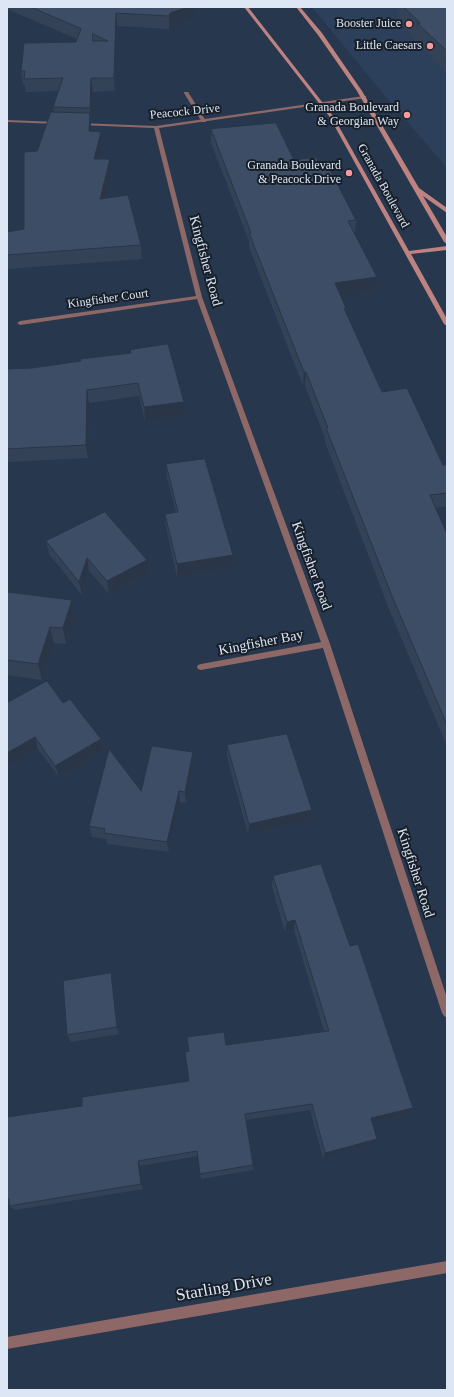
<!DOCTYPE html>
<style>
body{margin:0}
#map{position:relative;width:454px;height:1397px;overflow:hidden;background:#27384e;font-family:"Times New Roman",serif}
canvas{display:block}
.frame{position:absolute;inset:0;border:8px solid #dce6f5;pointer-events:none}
</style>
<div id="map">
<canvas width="454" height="1397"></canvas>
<div class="frame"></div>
</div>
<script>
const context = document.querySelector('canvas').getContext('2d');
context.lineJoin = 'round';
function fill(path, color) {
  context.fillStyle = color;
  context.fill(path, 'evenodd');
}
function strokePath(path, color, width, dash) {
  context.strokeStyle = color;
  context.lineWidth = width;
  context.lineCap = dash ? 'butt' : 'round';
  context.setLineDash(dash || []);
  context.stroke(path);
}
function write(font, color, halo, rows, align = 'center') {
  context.font = font + ' "Times New Roman",serif';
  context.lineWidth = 4;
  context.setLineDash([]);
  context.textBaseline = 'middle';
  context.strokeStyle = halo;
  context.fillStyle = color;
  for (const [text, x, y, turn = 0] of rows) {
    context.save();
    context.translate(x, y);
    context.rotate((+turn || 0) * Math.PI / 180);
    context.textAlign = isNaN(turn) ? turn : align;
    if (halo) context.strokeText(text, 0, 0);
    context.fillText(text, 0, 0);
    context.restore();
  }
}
fill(new Path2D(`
 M312,7H447V168L385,96Z`), '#2c405c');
fill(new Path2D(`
 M184,92H188L206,121V122H202L184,93Z`), '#8e6867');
fill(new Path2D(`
 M364,96H366V98L159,128L202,297L330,644L447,998V1018L444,1016L442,1013L323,648L201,670L198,669L197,667L198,665L201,664L321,642L197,299L20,325L17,323L20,321L196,296L154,128L80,125H78V123L156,126Z
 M7,120L58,122L60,123L58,124L7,122Z
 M447,1261V1273L7,1349V1337Z`), '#8e6867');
fill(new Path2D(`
 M244,7H248L333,116L409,251L447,246V250L411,254L447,319V326L444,324L329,116Z
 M296,7H300L322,33L362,91L419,188L447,208V213L423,196L447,237V244L444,242L357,91L318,35Z`), '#be8281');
fill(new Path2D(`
 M7,7H197V18L171,26L169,29L117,26L115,91L93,92L91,122V131L101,132L103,146L99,159L112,173L105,198L141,245L142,259L7,269V232L24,229L37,151L54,112L53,107L59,91L26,92L25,85H23L21,71L76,42L77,39L7,9Z
 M399,7H447V72L415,41V39L397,20Z
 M211,129L294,160L319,163L356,220L355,234L377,277L375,292L341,296L346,312L382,392L443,465H447V506L435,508L447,534V746L389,609L325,442V438L305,386H303L249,247V241L211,143Z
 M130,350L185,415L145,421L139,396L89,403L88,458L7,462V369L32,368L80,361L130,353Z
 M166,464L233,569L177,577L166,527L165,514L176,512L167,478Z
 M46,541L149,573L109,594L89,571L82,595L49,554Z
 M7,592L72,600L75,616L66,644L54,643L42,680L7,675Z
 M63,703L101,739L104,751L59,777L38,749L7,767Z
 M227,745L312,810L310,821L248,834L227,757Z
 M193,752L194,763L186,803L180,802L169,852L107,844L106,839L92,837L89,826L141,791Z
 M273,876L408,1114L373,1123L374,1144L323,1158L310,1110L246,1120L253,1165V1170L201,1179L198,1156L140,1166L143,1189L15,1210L9,1206V1204L7,1205V1018L8,1019V1117L82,1106L189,1081L226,1045L324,1031L294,930L285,932L272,887Z
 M111,973L113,982L119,1034L71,1042L67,1035Z`), '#344257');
fill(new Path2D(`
 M189,7H197V18L171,26L169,29V16L170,13Z
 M116,13L117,26L115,91L114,78Z
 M91,78L93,92L91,122L90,108Z
 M90,113L91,127L90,145L89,131Z
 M101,132L103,146L95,173L94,159Z
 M110,159L112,173L101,212L100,199Z
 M377,277L375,292L333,297L335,283Z
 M304,372H306L305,386H303Z
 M87,390L89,403L88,458L86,445Z
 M184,402L185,415L145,421L144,407Z
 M233,555V569L177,577V564Z
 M87,558L89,571L82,595L79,582Z
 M147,560L149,573L109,594L107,581Z
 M72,600L75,616L66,644L63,628Z
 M50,627L54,643L42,680L38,664Z
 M35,737L38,749L7,767V753Z
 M101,739L104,751L59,777L55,766Z
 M193,752L194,763L186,803L185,792Z
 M179,791L180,802L169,852L167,842Z
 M312,810L310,821L248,834L249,824Z
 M295,920L294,930L285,932L287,922Z
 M111,973L113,982L119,1034L117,1027Z
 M7,1018L8,1019V1124L7,1122Z
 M413,1108L408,1114L368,1124L371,1118Z
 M377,1139L374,1144L323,1158L325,1153Z
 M138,1161L140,1166L143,1189L141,1184Z`), '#2a3647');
const building = new Path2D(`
 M31,7H189L170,13L169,16L116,13L114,78H91L90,108L53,107L63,78L24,79L25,71H21L24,43L76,42L81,29ZM93,34L108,41H93Z
 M404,7H447V51L417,23H420Z
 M51,112L90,113L89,131L101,132L94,159H110L100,199L128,195L141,245L7,255V232L24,229V152L37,151Z
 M276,123L294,160L316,157L319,163L326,162L356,220L348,221L377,277L335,283L346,308H344L382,392L407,388L443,465H447V493L430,495L447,534V725L392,596L326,428H328L306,372H304L249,233H251L211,129Z
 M168,344L184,402L144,407L138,383L87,390L86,445L7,449V369L32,368L81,361L80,359L131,353L130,350Z
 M205,459L233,555L177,564L165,514L178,512L166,464Z
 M105,512L147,560L107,581L87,558L79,582L46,541Z
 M7,592L72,600L63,628L50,627L38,664L7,660Z
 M47,681L63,703L70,699L101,739L55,766L35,737L7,753V703Z
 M287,734L312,810L249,824L227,745Z
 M152,746L193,752L185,792L179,791L167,842L104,833L105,829L89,826L109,749L141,791Z
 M321,864L350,946L358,944L413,1108L371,1118L377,1139L325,1153L312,1104L245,1114L253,1165L200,1174L197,1151L138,1161L141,1184L9,1206V1199L7,1200V1117L82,1106V1097L189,1081L185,1052L189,1051L187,1037L224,1032L226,1045L329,1031L295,920L287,922L273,876Z
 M111,973L117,1027L67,1035L63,981Z`);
fill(building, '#3c4d65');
strokePath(building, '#2a3647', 1);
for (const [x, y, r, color] of [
 [409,24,4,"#f59b9a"],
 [430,46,4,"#f59b9a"],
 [407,115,4,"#f59b9a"],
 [349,173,4,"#f59b9a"]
]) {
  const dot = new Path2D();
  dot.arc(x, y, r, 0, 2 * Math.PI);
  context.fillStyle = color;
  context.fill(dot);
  strokePath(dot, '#171f29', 1.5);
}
write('12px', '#dce6f5', '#171f29', [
 ["Booster Juice",401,24],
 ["Little Caesars",422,46],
 ["Granada Boulevard",399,108],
 ["& Georgian Way",399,122],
 ["Granada Boulevard",341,166],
 ["& Peacock Drive",341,180]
], 'right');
write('12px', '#dce6f5', '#171f29', [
 ["Peacock Drive",185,112,-6],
 ["Granada Boulevard",383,186,61],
 ["Kingfisher Court",108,299,-8]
]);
write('14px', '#dce6f5', '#171f29', [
 ["Kingfisher Road",205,261,75],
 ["Kingfisher Road",311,566,70],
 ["Kingfisher Bay",261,643,-11],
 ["Kingfisher Road",415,873,72]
]);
write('17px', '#dce6f5', '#171f29', [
 ["Starling Drive",224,1288,-10]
]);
</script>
